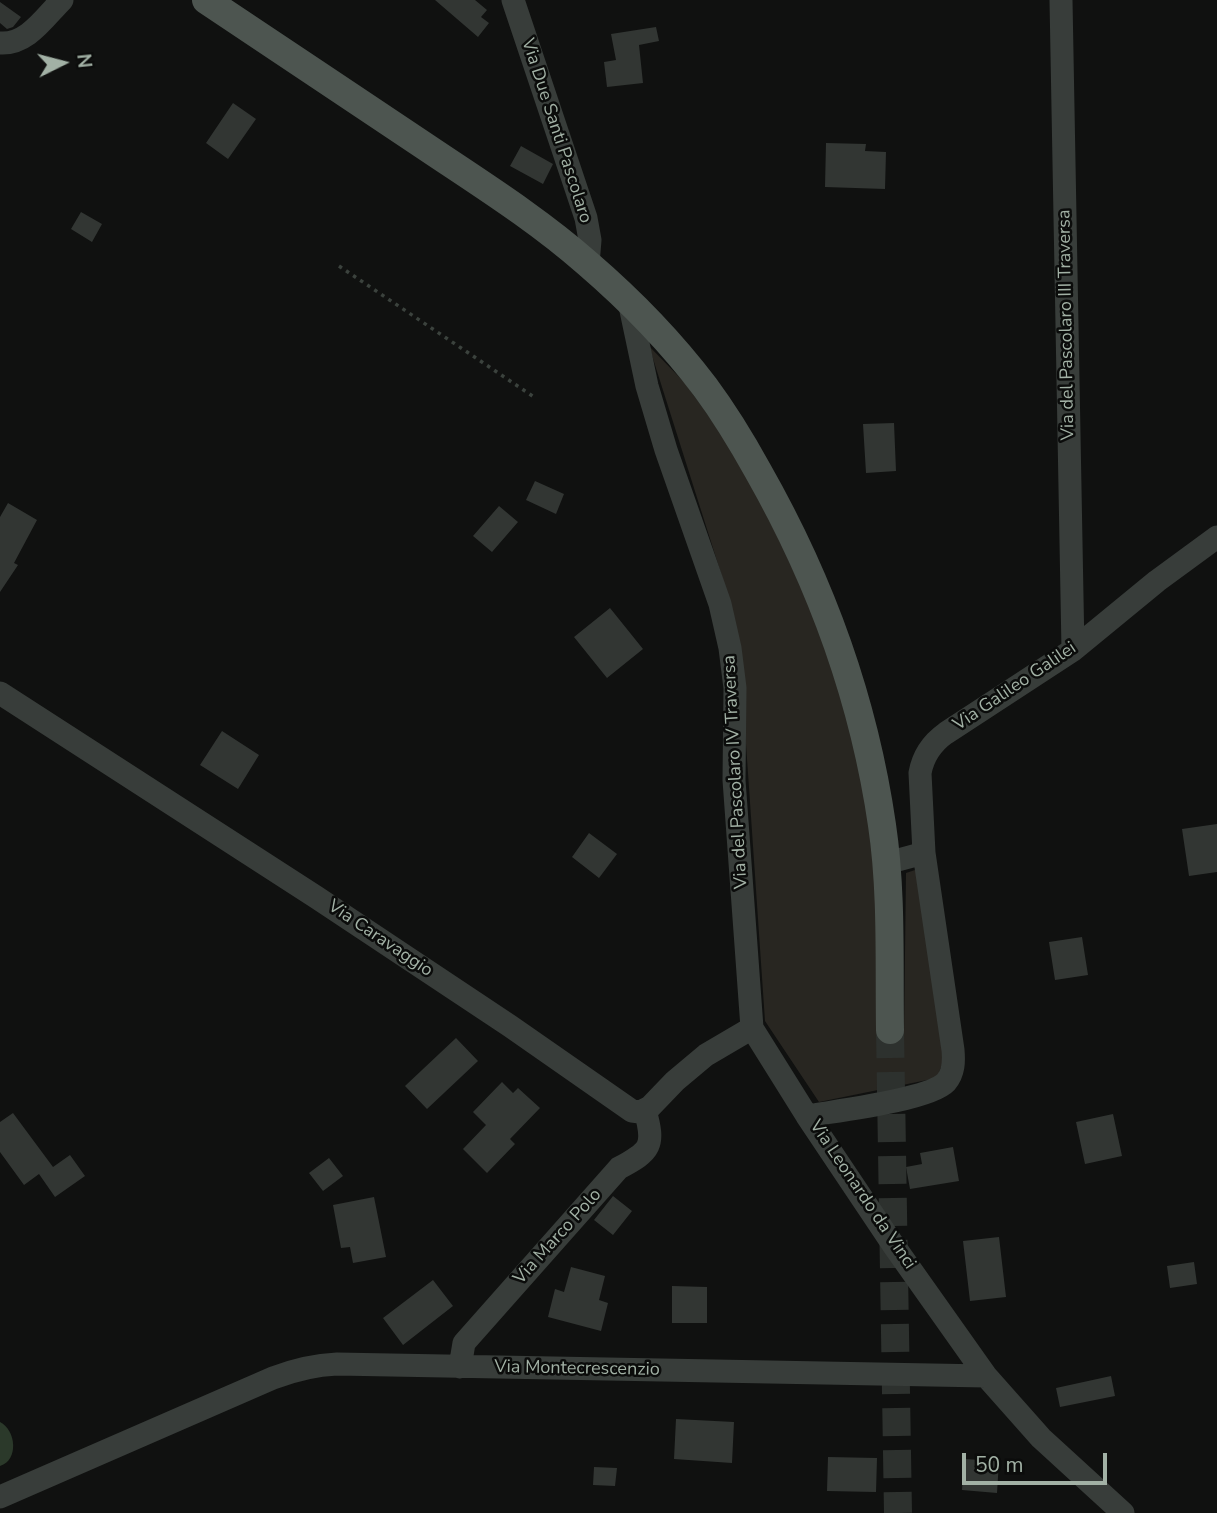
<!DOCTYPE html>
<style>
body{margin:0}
#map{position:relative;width:1217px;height:1513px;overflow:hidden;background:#101110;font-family:"Nunito Sans",sans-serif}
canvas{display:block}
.north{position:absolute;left:28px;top:28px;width:70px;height:70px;-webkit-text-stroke:5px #0b0c0b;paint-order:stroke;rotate:84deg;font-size:19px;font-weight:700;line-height:28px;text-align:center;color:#a2b1a5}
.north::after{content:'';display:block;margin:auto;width:24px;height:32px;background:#a2b1a5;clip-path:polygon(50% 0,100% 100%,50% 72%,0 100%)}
.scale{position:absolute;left:962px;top:1453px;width:145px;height:32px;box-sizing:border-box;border:4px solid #a2b1a5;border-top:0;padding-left:9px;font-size:21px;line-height:24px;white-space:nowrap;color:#a2b1a5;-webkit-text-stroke:5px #0b0c0b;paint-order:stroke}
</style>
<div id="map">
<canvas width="1217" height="1513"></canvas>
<div class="north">N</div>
<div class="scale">50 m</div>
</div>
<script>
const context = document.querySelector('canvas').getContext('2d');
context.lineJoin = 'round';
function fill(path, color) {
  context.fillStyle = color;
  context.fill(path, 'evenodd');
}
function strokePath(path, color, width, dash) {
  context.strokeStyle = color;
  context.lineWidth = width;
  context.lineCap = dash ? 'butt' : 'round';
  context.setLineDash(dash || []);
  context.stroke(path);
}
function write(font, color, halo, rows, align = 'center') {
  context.font = font + ' "Nunito Sans",sans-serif';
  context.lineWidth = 5;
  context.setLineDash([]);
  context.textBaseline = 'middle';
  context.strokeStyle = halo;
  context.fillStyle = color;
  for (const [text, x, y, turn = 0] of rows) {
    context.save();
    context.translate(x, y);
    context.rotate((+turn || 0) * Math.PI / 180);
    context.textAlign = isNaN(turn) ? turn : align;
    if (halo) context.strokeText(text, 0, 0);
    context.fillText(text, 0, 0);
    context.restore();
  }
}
fill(new Path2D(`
 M649,346L685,383L722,435L751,483L781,543L819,627L841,693L872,816L881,1033L904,1032L906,873L918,869L946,1054L937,1078L819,1102L765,1021L739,642L725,586Z`), '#282621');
fill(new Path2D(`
 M0,1422C16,1430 19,1460 0,1466Z`), '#2b392a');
fill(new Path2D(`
 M435,0H475L487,10L481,17L489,23L478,37Z
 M0,2L21,17L13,27L7,29L0,23Z
 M656,27L659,41L639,45L643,83L607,87L604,62L616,60L611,34Z
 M233,103L256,119L228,159L206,143Z
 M826,143L866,144L865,151L886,152L885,189L825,187Z
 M521,146L553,164L543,184L510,166Z
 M81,212L102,224L92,242L71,229Z
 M894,423L896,471L866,473L863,424Z
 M535,481L564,494L556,514L526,500Z
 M8,503L37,520L14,563L18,565L0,592V517Z
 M499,506L518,522L492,552L473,536Z
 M610,608L643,649L607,678L574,637Z
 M222,731L259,755L238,789L200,765Z
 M1217,824V872L1189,876L1182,829Z
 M589,833L617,854L599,878L572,857Z
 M1082,937L1088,975L1055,980L1049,942Z
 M456,1038L478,1061L427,1109L405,1086Z
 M502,1082L513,1093L518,1088L540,1108L510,1139L515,1144L487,1173L463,1149L486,1125L473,1112Z
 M13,1113L53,1167L70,1155L85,1176L55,1197L39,1174L24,1185L0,1152V1122Z
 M1113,1114L1122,1156L1085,1164L1076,1122Z
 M953,1147L959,1181L910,1189L906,1167L922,1164L920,1153Z
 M329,1158L343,1176L323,1191L309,1173Z
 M613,1196L632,1211L613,1235L594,1220Z
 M374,1197L386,1257L353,1263L350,1247L341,1248L333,1205Z
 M999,1237L1006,1297L970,1301L963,1241Z
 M1194,1262L1197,1284L1170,1288L1167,1266Z
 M571,1267L605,1276L599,1300L608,1303L601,1331L548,1317L555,1289L564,1292Z
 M433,1280L453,1306L403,1345L383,1318Z
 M672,1286L707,1287V1323H672Z
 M1111,1376L1115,1396L1060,1407L1056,1388Z
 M676,1419L734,1422L732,1463L674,1459Z
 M828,1457L877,1458L876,1492L827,1491Z
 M964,1459L999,1461L997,1493L962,1490Z
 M594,1467L617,1468L615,1486L593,1485Z`), '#323633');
strokePath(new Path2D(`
 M890,1030L898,1513`), '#2d312e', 28, [28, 14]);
strokePath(new Path2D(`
 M339,266L534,397`), '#3b423d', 3.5, [3.5, 5]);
strokePath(new Path2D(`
 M513,0L586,218L590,240L588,264
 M1061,0L1073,650
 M0,43C27,45 44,18 62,0
 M629,301L647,386L666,450L720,604L730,648L735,688L734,780L752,1028L807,1116L894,1246L986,1376L1041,1438L1123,1513
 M0,693L316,897L510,1026L632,1111L640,1112L650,1107L675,1081L706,1055L752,1028
 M887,863L924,853L920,773C923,756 932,743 946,733L1073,650L1157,581L1217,537
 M807,1116C835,1111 929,1100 946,1082C954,1073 954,1061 953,1050L924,853
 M460,1367L464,1343L619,1168C651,1151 655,1146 645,1110
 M0,1497L273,1378C294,1370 314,1365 337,1364L986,1376`), '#383d3a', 23);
strokePath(new Path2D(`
 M206,0C279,49 353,98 426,147C481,184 537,219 587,263C630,300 671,342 705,387C725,414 742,442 758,471C820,580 864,701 882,825C892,892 889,962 890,1030`), '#4d5550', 28);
write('18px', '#a2b1a5', '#0b0c0b', [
 ["Via Due Santi Pascolaro",556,131,72],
 ["Via del Pascolaro III Traversa",1067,325,-91],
 ["Via Galileo Galilei",1015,687,-34],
 ["Via del Pascolaro IV Traversa",736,772,-93],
 ["Via Caravaggio",380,939,34],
 ["Via Leonardo da Vinci",862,1195,56],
 ["Via Marco Polo",558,1237,-48],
 ["Via Montecrescenzio",577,1369,1]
]);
</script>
